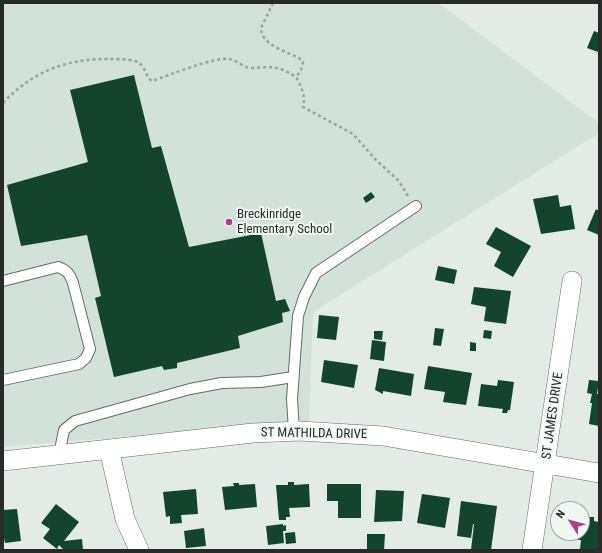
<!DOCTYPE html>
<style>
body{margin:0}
#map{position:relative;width:602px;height:553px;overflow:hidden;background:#e2ebe6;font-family:"Roboto Condensed",sans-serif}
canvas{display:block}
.frame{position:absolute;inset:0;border:4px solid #282b29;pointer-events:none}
.north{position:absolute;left:550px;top:501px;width:40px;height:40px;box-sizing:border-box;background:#eff8f3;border:1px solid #9fa6a2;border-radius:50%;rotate:306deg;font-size:11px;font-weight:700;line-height:16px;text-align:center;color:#282b29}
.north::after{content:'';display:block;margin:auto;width:14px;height:18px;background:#b33c93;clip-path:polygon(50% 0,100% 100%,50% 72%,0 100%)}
</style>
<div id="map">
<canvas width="602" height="553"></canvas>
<div class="frame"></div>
<div class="north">N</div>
</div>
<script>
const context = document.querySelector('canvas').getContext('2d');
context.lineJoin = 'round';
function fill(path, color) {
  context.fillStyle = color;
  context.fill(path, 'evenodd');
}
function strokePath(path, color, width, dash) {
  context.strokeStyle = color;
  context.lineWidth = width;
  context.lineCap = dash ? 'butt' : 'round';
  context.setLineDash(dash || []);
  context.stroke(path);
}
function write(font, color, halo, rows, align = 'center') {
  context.font = font + ' "Roboto Condensed",sans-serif';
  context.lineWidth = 4;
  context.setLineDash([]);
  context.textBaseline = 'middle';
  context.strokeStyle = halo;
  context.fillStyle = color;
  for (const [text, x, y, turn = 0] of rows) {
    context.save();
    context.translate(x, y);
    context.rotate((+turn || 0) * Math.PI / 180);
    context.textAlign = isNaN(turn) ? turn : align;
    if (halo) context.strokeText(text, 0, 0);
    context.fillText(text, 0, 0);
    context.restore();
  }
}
fill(new Path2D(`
 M3,3H439L599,123V133L313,312L309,421L3,447Z`), '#d2e2d8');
fill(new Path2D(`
 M594,31L599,33L598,52L587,48Z
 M134,75L152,148L161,146L189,247L261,233L276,301L285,299L290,311L282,313L283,322L238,336L240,348L177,363V368L164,370L162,366L114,377L95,298L101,296L87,235L21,246L7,185L88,162L70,90Z
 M371,192L375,197L366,203L363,198Z
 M558,195L560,207L571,205L575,229L541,234L533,199Z
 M596,209L599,211V235L587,230Z
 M496,227L531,246L513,277L494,266L501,252L486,244Z
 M438,266L457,270L454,284L435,280Z
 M474,287L511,291L506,324L484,321L486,307L471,304Z
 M319,315L339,317L336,340L317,338Z
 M435,328L444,329L441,346L433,345Z
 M484,330L492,331L491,339L483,338Z
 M374,331H383L382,340L374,339Z
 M372,340L386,342L384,361L370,359Z
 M470,342L476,343V351H470Z
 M324,360L358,365L354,388L321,382Z
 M428,366L472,373L466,405L443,402L445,392L424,389Z
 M379,368L414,374L411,396L383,391V394L375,390Z
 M498,380L514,382L510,410H508L507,413H502L503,409L478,406L481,384L497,386Z
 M589,380L599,381L597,394H599V426L589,424L592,403H590L592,394L587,393Z
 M288,482H294V485L309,484L310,507L289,508L290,517H286V520H279L276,485H288Z
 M233,483H239V485L255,484L257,507L225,510L222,487L234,486Z
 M327,484H361V518H338V501H327Z
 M196,489L198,514L181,515L182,523L170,524V516L166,517L163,492Z
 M376,490L404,491L402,521L374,522Z
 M422,494L450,498L445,528L417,523Z
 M461,501L497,506L491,550H471L474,524H473L471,538L457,536Z
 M56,504L79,522L64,541L82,539L83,550H64L59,545L57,549L43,538L50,529L41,523Z
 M17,509L21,541L5,543L3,533V510Z
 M589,517H594V521L599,522V550L580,549L581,540L571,539L572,533H582V518L589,519Z
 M283,524V526L286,525V531H283L284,543L268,545L266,526Z
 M204,528L206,546L186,548L184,531Z
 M295,532L296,543L286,544L285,533Z
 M367,534H385L384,550H367Z`), '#12442e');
const lane = new Path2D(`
 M3,281L58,267C67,270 70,274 73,283L90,349L86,358L79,364L3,380
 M294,431L292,399L298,316L304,297L316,273L416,206
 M59,455L64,430L75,421L190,389L222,383L261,382L293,377`);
const street = new Path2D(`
 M109,449L125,519L139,550
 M3,461L253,433L300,431L383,436L599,473
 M532,550L572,281`);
strokePath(lane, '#646c67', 12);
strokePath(street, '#646c67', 20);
strokePath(new Path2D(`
 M273,3L261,28C261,45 287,52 299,58L303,62L301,70L296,77C301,86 306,96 303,107L353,134L376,160L398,180L408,196
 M3,103C32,72 65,59 107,59C116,59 127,59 135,61C146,64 145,77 152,81C170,75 213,57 229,59C237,60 245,69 252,68C272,67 278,65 296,77`), '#9da4a0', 2.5, [3, 3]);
strokePath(lane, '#fff', 10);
strokePath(street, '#fff', 19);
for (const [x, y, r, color] of [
 [229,222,4,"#b33c93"]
]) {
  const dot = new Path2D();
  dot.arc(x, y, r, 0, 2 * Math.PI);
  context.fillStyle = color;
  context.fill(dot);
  strokePath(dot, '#eff8f3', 1.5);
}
write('13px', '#282b29', '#eff8f3', [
 ["Breckinridge",237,215],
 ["Elementary School",237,230]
], 'left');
write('13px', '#282b29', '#eff8f3', [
 ["ST JAMES DRIVE",553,416,-82],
 ["ST MATHILDA DRIVE",314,434,1]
]);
</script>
